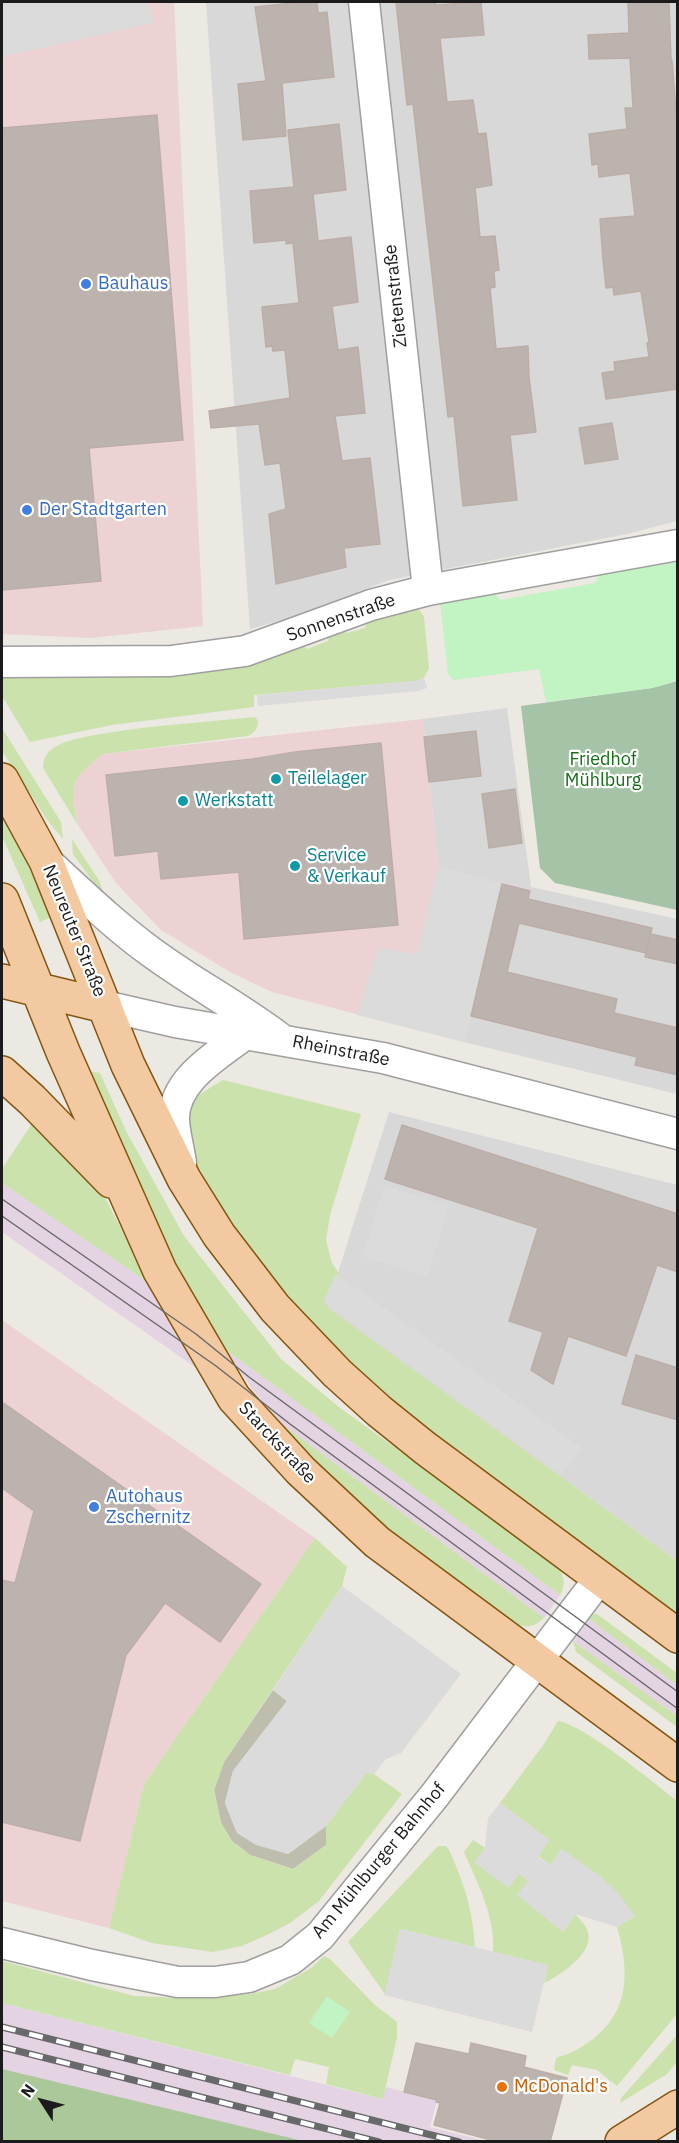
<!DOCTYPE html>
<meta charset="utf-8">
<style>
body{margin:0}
#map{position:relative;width:679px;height:2143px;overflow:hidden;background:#ece8e2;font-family:"IBM Plex Sans",sans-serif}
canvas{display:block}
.frame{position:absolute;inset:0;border:3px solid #1b1b1b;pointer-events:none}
.north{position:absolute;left:12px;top:2071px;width:60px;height:60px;-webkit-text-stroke:4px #fff;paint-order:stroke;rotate:306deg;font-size:16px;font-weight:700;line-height:24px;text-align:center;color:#1b1b1b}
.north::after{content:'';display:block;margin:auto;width:21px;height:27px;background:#1b1b1b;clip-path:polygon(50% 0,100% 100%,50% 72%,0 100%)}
</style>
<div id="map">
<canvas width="679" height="2143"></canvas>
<div class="frame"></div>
<div class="north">N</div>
</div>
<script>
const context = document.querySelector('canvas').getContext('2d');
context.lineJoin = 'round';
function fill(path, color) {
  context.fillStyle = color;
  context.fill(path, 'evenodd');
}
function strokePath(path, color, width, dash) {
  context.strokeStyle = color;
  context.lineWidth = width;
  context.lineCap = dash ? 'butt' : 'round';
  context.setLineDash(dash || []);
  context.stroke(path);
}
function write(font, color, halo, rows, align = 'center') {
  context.font = font + ' "IBM Plex Sans",sans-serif';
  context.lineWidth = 4.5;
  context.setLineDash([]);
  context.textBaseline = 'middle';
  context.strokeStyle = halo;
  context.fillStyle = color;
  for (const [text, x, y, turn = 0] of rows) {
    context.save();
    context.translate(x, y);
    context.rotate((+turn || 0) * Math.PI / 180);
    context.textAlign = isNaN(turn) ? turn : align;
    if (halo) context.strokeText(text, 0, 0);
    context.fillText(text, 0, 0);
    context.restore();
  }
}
fill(new Path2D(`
 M206,2H677V521L627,534L389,580L299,615L250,629Z
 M507,708L531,887L677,919V1094L464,1042L483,966L438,866L423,719Z
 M389,1112L677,1185V1561L327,1307Z`), '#d9d8d8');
fill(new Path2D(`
 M2,2H174L203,626L91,638L2,634Z
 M423,719L438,866L502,884L464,1042L272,992L230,972L161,930L116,883L78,825L72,794L76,780L86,767L103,754Z
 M2,1320L315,1538L144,1784L109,1928L2,1901Z`), '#ecd2d3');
fill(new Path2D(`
 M2,1183L150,1284L202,1372L2,1232Z
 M226,1350L560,1595L544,1618L283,1425L252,1389Z
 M589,1619L677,1685V1716L573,1641Z
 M2,2003L382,2099L386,2087L437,2100L430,2127L485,2141H235L2,2076Z`), '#e4d4e3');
fill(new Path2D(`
 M273,1690L287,1701L233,1771L225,1803L237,1833L288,1854L326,1826V1845L293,1869L250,1855L232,1841L221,1823L214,1790L224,1762Z`), '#bfbeae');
fill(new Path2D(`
 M412,606L418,608L424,617L429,668L424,678L416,681L254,695V707L112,725L30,742L2,696V672L300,644L307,649L328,641L330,632L339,627L347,633L365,628L368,617Z
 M255,717L258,721C258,729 255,732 248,736L103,754C70,780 69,785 78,825L43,768C43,758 48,750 57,746C71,738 91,736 107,733C156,725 206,722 255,717Z
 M2,728L61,822L63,839L48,821L2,751Z
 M2,816L28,865L51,917L40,922L2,836Z
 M72,839L100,882L104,897L73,854Z
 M87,1071L100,1073L126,1131L184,1236L281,1359L340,1408L555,1562C563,1573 567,1583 560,1595L226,1350L194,1300L165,1249Z
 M223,1080L361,1114L330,1215L326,1240L332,1263L343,1280L354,1289L327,1307L677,1561V1616L464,1458L387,1397L303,1317L242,1242L191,1155L188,1114L195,1097Z
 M33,1122L103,1194L150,1284L2,1183V1169Z
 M283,1425L544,1618C531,1630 523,1627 508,1621C441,1571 370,1522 312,1460C302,1449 293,1437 283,1425Z
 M315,1538L347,1567L342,1586L224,1762L214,1790L221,1823L232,1841L250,1855L293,1869L326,1845V1826L366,1773L374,1774L402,1794L319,1901L290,1923L269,1934L242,1946L213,1952L152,1943L109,1928L144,1784Z
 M593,1614H597L677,1673V1685L589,1619Z
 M573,1641L677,1716V1727L576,1652Z
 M558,1721C584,1725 653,1782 677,1801V2014L617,2086L597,2070L572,2065L568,2075L554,2070L556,2058C563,2055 571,2053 578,2049C628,2021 632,1978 617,1927L635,1916L562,1849L550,1865L538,1856L549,1840L500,1803L544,1744Z
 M473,1840L485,1848L508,1888L519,1873L529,1881L518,1895L563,1932L575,1914C580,1920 587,1926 588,1933C594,1953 559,1976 544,1983L548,1965L493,1952C496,1918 477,1882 464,1852Z
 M438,1846H446L449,1850C465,1886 472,1907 475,1947L400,1929L385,1994L348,1942Z
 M324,1956L330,1959L375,2005L397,2022V2037L383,2099L326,2084L329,2067L295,2059L290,2075L2,2003V1961L134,1996L183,1998L250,1994L275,1989L311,1968Z
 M677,2035V2062L667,2074L620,2103L621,2098Z`), '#cbe2ac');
fill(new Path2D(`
 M2,2069L303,2141H2Z`), '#abc89a');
fill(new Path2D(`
 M677,681V910L555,883L540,868L521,706L652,688Z`), '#a5c3a7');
fill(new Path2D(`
 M646,561L659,566L677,561V681L652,688L546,702L539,669L454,680L448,674L440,601L493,592L500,600L595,583L601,572Z
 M327,1996L350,2012L332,2038L309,2023Z`), '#c2f3c2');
fill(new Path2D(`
 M2,2H149L153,23L2,57Z
 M424,678L427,688L418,691L258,706L257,695L416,681Z
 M438,866L502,884L464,1042L357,1015L378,948L417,954Z
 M384,1186L448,1205L428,1276L363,1257Z
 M336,1274L582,1448L561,1475L323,1302Z
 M342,1586L461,1674L401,1753L386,1759L374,1774L366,1773L326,1826L288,1854L256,1845L237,1833L225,1802L233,1771L287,1701L273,1690Z
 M500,1803L549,1840L538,1857L550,1865L562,1849L601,1877L617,1892L635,1916L617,1927L575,1914L563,1932L517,1895L528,1881L519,1874L508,1888L474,1862L485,1848L488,1818Z
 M400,1929L548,1965L532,2032L384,1995Z`), '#dbdbdb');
const building = new Path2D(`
 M302,2H317L318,13L327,12L334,77L282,83L286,136L243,140L238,84L266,81L255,7Z
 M396,2H435L436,5L481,2L484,35L440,38L447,102L473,100L478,134L486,133L492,185L475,188L480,237L495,236L499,270L494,271L495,287L490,288L496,349L528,346L529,377L536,432L510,435L517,500L463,506L454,416L448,417L413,104L407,105Z
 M628,2H669L671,60H672L678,137V389L606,399L602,373L615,371L614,362L649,357L647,343L649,342L641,291L614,295L613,287L606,288L603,260L600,219L635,216L630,173L599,177L598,164L592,165L589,134L627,129L625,108H633L630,58L589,59L588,35L629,33Z
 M157,115L183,440L89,448L101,581L2,590V128Z
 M339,124L346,190L313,194L318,241L351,237L358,302L332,306L338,350L358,347L365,413L335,416L342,461L370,458L380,544L344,548L346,567L276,584L269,514L286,509L280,463L265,465L259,424L211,428L209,411L290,398L285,350L273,351L272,346L266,347L262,307L299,303L293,243L286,244V240L254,243L250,191L294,187L288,130Z
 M612,423L618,459L585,464L579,428Z
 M476,731L481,776L429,782L424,737Z
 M381,743L398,925L244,939L239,872L161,879L158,851L115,856L106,775L253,759L295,752Z
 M515,789L522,843L489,848L482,794Z
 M502,884L530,891L528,899L652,928L646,953L519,923L507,972L617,999L614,1013L678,1028V1075L635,1065L637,1057L471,1016Z
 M651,934L678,940V964L645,957Z
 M402,1125L678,1214V1272L657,1265L626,1356L568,1336L553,1384L531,1370L543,1332L509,1321L538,1228L385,1179Z
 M636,1355L678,1368V1420L622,1404Z
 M2,1402L261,1584L220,1642L165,1603L126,1655L80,1841L2,1822V1580L15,1583L34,1511L2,1488Z
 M416,2043L469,2054L471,2043L526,2056L524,2067L567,2078L550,2142H499L434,2125L440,2103L436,2102L437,2100L404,2092Z`);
fill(building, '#bcb3af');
strokePath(building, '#bcaea6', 1.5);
const minor = new Path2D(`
 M364,2L428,590
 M2,662L171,661L245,651L371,605L428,590L678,545
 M46,861C80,892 114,925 151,952C193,983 239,1007 281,1039
 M105,1006L175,1022L383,1058L678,1134
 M181,1163C179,1149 175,1135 174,1121C172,1081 216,1056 244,1035
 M2,1943L92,1965L178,1982H215L249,1977L290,1960L320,1936L435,1795L599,1579`);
const major = new Path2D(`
 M2,780L46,861L128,1065L184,1179L219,1235L275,1308L337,1373L379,1411L425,1448L678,1636
 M2,900L63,1052L160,1271L234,1398L301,1471L377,1542L678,1765
 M2,981L105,1006
 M2,1073L32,1100L111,1181
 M622,2142L678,2107`);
strokePath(minor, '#9f9f9f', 33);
strokePath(major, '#85550e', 36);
strokePath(minor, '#fff', 30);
strokePath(major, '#f2c9a0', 33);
strokePath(new Path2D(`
 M2,1199L196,1334L249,1377L678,1692
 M2,1216L216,1366L290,1424L678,1709
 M676,2142L678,2141`), '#696969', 1.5);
const rail = new Path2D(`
 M2,2027L459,2142
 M2,2047L379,2142`);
strokePath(rail, '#696969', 7);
strokePath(rail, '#fff', 4.5, [14]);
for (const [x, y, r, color] of [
 [86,284,6,"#3f7fe0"],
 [27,510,6,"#3f7fe0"],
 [276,779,6,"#0f9aa8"],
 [183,801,6,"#0f9aa8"],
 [295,866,6,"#0f9aa8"],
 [94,1507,6,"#3f7fe0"],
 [502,2087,6,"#e8710a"]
]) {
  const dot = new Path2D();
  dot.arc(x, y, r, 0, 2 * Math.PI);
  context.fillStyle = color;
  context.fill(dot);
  strokePath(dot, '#fff', 2);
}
write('18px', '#366cbe', '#fff', [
 ["Bauhaus",98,284],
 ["Der Stadtgarten",39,510],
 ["Autohaus",106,1497],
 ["Zschernitz",106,1518]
], 'left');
write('18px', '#1b1b1b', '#fff', [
 ["Zietenstraße",396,296,-96],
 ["Sonnenstraße",341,618,-19],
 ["Neureuter Straße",74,931,68],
 ["Rheinstraße",341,1051,11],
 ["Starckstraße",277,1443,47],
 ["Am Mühlburger Bahnhof",379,1861,-50]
]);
write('18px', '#156e16', '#fff', [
 ["Friedhof",603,760],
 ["Mühlburg",603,781]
]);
write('18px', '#0d838f', '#fff', [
 ["Teilelager",288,779],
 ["Werkstatt",195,801],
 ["Service",307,856],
 ["& Verkauf",307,877]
], 'left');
write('18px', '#c56008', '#fff', [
 ["McDonald's",514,2087]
], 'left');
</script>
